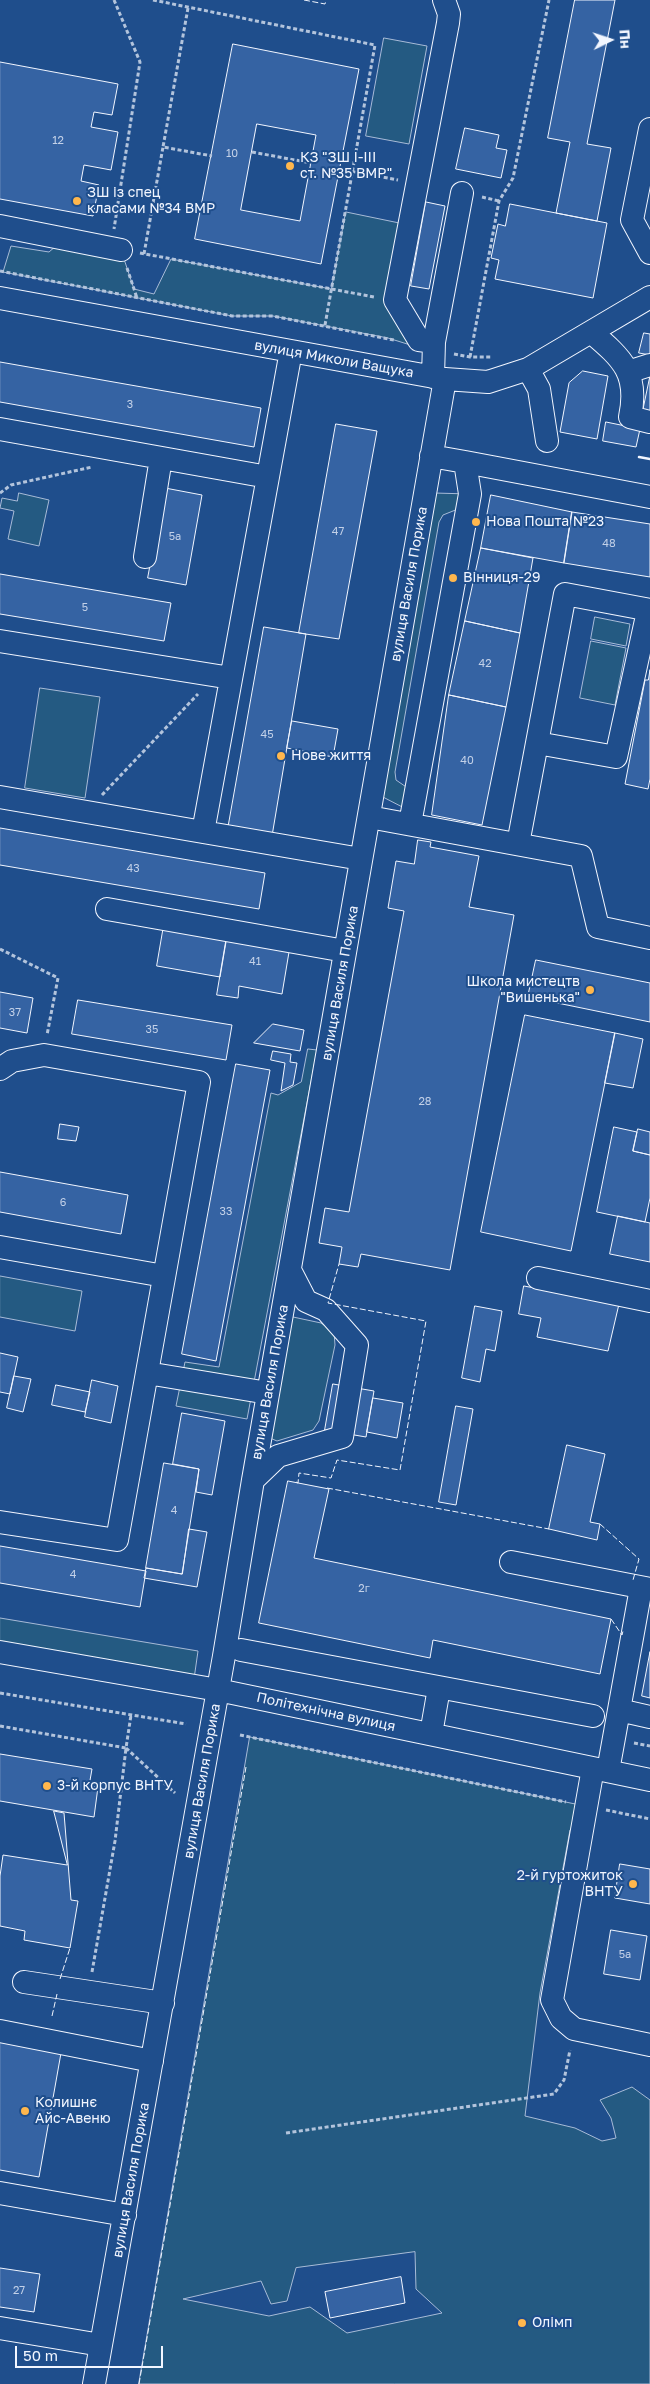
<!DOCTYPE html>
<meta charset="utf-8">
<style>
body{margin:0}
#map{position:relative;width:650px;height:2384px;overflow:hidden;background:#1f4e8c;font-family:"Golos Text",sans-serif}
canvas{display:block}
.north{position:absolute;left:585px;top:15px;width:50px;height:50px;-webkit-text-stroke:4px #1f4e8c;paint-order:stroke;rotate:86deg;font-size:14px;font-weight:700;line-height:20px;text-align:center;color:#f2f6ff}
.north::after{content:'';display:block;margin:auto;width:18px;height:22px;background:#f2f6ff;clip-path:polygon(50% 0,100% 100%,50% 72%,0 100%)}
.scale{position:absolute;left:15px;top:2346px;width:148px;height:22px;box-sizing:border-box;border:2px solid #f2f6ff;border-top:0;padding-left:6px;font-size:15px;line-height:18px;white-space:nowrap;color:#f2f6ff;-webkit-text-stroke:4px #1f4e8c;paint-order:stroke}
</style>
<div id="map">
<canvas width="650" height="2384"></canvas>
<div class="north">Пн</div>
<div class="scale">50 m</div>
</div>
<script>
const context = document.querySelector('canvas').getContext('2d');
context.lineJoin = 'round';
function fill(path, color) {
  context.fillStyle = color;
  context.fill(path, 'evenodd');
}
function strokePath(path, color, width, dash) {
  context.strokeStyle = color;
  context.lineWidth = width;
  context.lineCap = dash ? 'butt' : 'round';
  context.setLineDash(dash || []);
  context.stroke(path);
}
function write(font, color, halo, rows, align = 'center') {
  context.font = font + ' "Golos Text",sans-serif';
  context.lineWidth = 4;
  context.setLineDash([]);
  context.textBaseline = 'middle';
  context.strokeStyle = halo;
  context.fillStyle = color;
  for (const [text, x, y, turn = 0] of rows) {
    context.save();
    context.translate(x, y);
    context.rotate((+turn || 0) * Math.PI / 180);
    context.textAlign = isNaN(turn) ? turn : align;
    if (halo) context.strokeText(text, 0, 0);
    context.fillText(text, 0, 0);
    context.restore();
  }
}
const green = new Path2D(`
 M384,38L427,46L409,144L366,136Z
 M346,212L409,225L395,300L420,348L388,338L273,316H232L3,272L11,246L49,252L64,239L121,250L134,289L154,294L171,259L331,289Z
 M19,493L49,500L39,546L8,539L14,511L0,508L2,498L17,501Z
 M434,493L470,494L468,505L443,515L439,522L395,772L396,780L415,793L412,812L379,795Z
 M595,617L630,624L626,646L591,639Z
 M591,641L626,648L615,705L580,698Z
 M40,688L100,697L85,798L25,788Z
 M308,1049L317,1050L247,1419L176,1406L185,1362L219,1367L271,1093L278,1095L301,1082Z
 M0,1276L82,1291L75,1331L0,1317Z
 M293,1317L321,1323L334,1332L335,1345L319,1421L313,1430L277,1441L270,1438Z
 M0,1618L198,1651L193,1686L0,1652Z
 M250,1737L585,1806L580,1832L570,1830L540,1993L525,2116L575,2128L602,2141L616,2138L611,2118L600,2100L632,2087L650,2100V2384H139ZM415,2252L416,2289L442,2313L347,2333L310,2307L269,2316L183,2299L261,2281L271,2304L287,2301L296,2268Z`);
fill(green, '#245a82');
strokePath(green, '#a8bbd7', 1);
const building = new Path2D(`
 M575,0H615L587,144L611,148L597,221L556,213L570,142L548,138Z
 M233,44L359,69L321,264L195,239ZM257,124L316,135L300,221L241,210Z
 M0,62L118,84L112,115L94,112L91,127L118,132L111,170L84,165L81,181L99,185L93,216L0,199Z
 M465,128L499,135L496,148L507,150L501,178L456,169Z
 M426,202L445,206L429,289L411,286Z
 M510,204L607,223L593,298L495,279L499,260L491,258L498,224L505,226Z
 M644,333L650,334V355L639,353Z
 M0,362L261,408L254,447L0,402Z
 M583,371L608,376L597,439L560,432L569,383Z
 M650,376V412L643,411Z
 M606,422L640,429L636,447L603,441Z
 M336,424L377,431L339,639L299,633Z
 M165,488L202,495L186,585L148,578Z
 M491,495L572,512L564,563L481,548Z
 M572,512L650,524V577L564,563Z
 M481,548L533,558L520,633L465,621Z
 M0,574L171,603L164,641L0,614Z
 M465,621L520,633L506,707L449,695Z
 M264,627L306,634L272,836L228,829Z
 M650,670V779L648,789L625,784L645,680H648Z
 M449,695L506,707L482,825L432,815Z
 M292,721L338,729L333,757L287,748Z
 M0,828L265,873L259,909L0,865Z
 M418,840L431,842L430,847L479,856L469,907L514,915L450,1270L361,1254L358,1267L339,1264L342,1247L319,1243L325,1208L349,1212L404,911L388,908L396,861L414,864Z
 M164,925L227,936L220,977L157,966Z
 M227,936L290,946L282,994L239,986L238,998L217,995Z
 M536,960L650,983V1022L528,997Z
 M0,992L33,998L27,1033L0,1028Z
 M78,1000L232,1025L226,1060L72,1034Z
 M525,1015L615,1033L571,1251L481,1232Z
 M273,1024L304,1030L300,1051L254,1043Z
 M615,1033L643,1039L633,1088L605,1083Z
 M273,1051L291,1054L290,1062L297,1063L293,1085L281,1091L285,1063L271,1060Z
 M236,1064L270,1070L216,1361L182,1354Z
 M60,1124L79,1127L76,1141L58,1139Z
 M614,1127L637,1132L633,1151L650,1155V1198L645,1222L597,1212Z
 M638,1129L650,1132V1155L633,1151Z
 M0,1172L128,1195L121,1234L0,1212Z
 M618,1216L650,1223V1262L610,1254Z
 M524,1286L619,1304L608,1351L537,1337L541,1318L519,1314Z
 M475,1306L502,1311L495,1351L486,1349L480,1382L462,1378Z
 M0,1353L18,1357L10,1394L0,1392Z
 M14,1376L31,1379L23,1412L7,1408Z
 M92,1380L118,1386L111,1423L85,1417Z
 M333,1384L374,1391L366,1437L325,1430Z
 M56,1385L90,1392L85,1412L52,1405Z
 M373,1398L403,1403L397,1438L367,1432Z
 M456,1406L473,1409L456,1505L439,1502Z
 M182,1413L225,1421L212,1495L196,1492L199,1469L173,1464Z
 M567,1445L605,1454L590,1522L600,1524L597,1540L549,1529Z
 M164,1463L199,1469L182,1574L146,1568Z
 M288,1481L329,1489L314,1558L611,1619L600,1674L433,1640L430,1658L259,1623Z
 M189,1529L207,1532L197,1587L144,1578L146,1568L182,1574Z
 M0,1546L146,1571L140,1607L0,1583Z
 M650,1652V1698L642,1696Z
 M0,1754L92,1769L89,1786L98,1787L94,1817L0,1801Z
 M54,1811L64,1813L71,1900L78,1901L70,1948L24,1940L25,1931L0,1926V1876L3,1855L67,1865Z
 M620,1864L650,1869V1904L615,1898Z
 M611,1930L647,1936L640,1980L604,1974Z
 M0,2042L61,2053L39,2177L0,2170Z
 M0,2268L40,2274L34,2312L0,2307Z
 M401,2277L405,2303L330,2318L325,2292Z`);
fill(building, '#3563a3');
strokePath(building, '#f2f6ff', 1);
const minor = new Path2D(`
 M650,129L632,220L650,253
 M0,226L121,250
 M0,298L445,379L488,382L528,369L650,297
 M591,332C623,359 639,374 630,417L650,422
 M434,342L419,340L395,300L448,23L449,14L444,0
 M291,351L203,832L361,859
 M528,369L539,389L547,441
 M628,372L650,365
 M433,377L434,342L462,193
 M0,429L268,477
 M465,462L650,497
 M145,557L161,458
 M0,641L231,678
 M537,743L616,757L648,611
 M0,797L203,832
 M369,817L581,856L598,927L650,938
 M410,824L470,494L465,462L431,456
 M518,844L565,594L650,610
 M107,909L345,951
 M0,1069L12,1061L44,1055L199,1082L117,1540L0,1522
 M0,1247L164,1276
 M538,1278L650,1301
 M147,1373L268,1393
 M253,1480L278,1456L342,1437L357,1345L326,1310L306,1301L290,1270
 M511,1562L650,1589
 M241,1650L593,1716
 M0,1652L218,1690L650,1780
 M619,1710L650,1717
 M431,1734L439,1688
 M593,1768L552,2000L561,2018L574,2029L650,2045
 M608,1771L641,1588
 M24,1982L163,2003
 M0,2031L152,2061
 M0,2193L125,2215
 M0,2328L101,2345
 M94,2384L224,1656L253,1480L445,379`);
strokePath(minor, '#f2f6ff', 24);
strokePath(new Path2D(`
 M114,0L140,62L114,229
 M153,0L375,45L325,325
 M188,8L163,147L212,156
 M252,152L311,163
 M339,169L398,180
 M482,197L499,201
 M140,253L374,297
 M144,254L163,147
 M127,268L137,298
 M0,271L232,316H273L394,340
 M454,354L470,357H492
 M470,357L499,201L513,178L549,0
 M0,493L11,485L92,467
 M102,795L198,694
 M0,949L58,978L47,1035
 M0,1693L186,1724
 M0,1726L126,1748L131,1715
 M240,1735L566,1802
 M634,1743L650,1746
 M126,1748L175,1793
 M606,1810L650,1819
 M92,1972L115,1841L126,1748
 M286,2133L554,2094L564,2080L570,2050`), '#b3c4dc', 3, [4, 2.5]);
strokePath(minor, '#1f4e8c', 22);
strokePath(new Path2D(`
 M304,0L325,4L326,0
 M296,1482L298,1483L299,1473L331,1478L337,1460L400,1470L426,1321L328,1303L339,1264
 M327,1488L549,1529
 M600,1524L639,1559L633,1580
 M611,1619L622,1635L623,1631
 M60,1979L70,1948
 M52,2016L57,1994
 M139,2384L246,1767`), '#f2f6ff', 1, [6, 2.5]);
strokePath(new Path2D(`
 M639,457L650,459`), '#f2f6ff', 2.5);
for (const [x, y, r, color] of [
 [290,166,5,"#ffb74d"],
 [77,201,5,"#ffb74d"],
 [476,522,5,"#ffb74d"],
 [453,578,5,"#ffb74d"],
 [281,756,5,"#ffb74d"],
 [590,990,5,"#ffb74d"],
 [47,1786,5,"#ffb74d"],
 [633,1884,5,"#ffb74d"],
 [25,2111,5,"#ffb74d"],
 [522,2323,5,"#ffb74d"]
]) {
  const dot = new Path2D();
  dot.arc(x, y, r, 0, 2 * Math.PI);
  context.fillStyle = color;
  context.fill(dot);
  strokePath(dot, '#1f4e8c', 2);
}
write('11px', '#c3d1e8', null, [
 ["12",58,141],
 ["10",232,154],
 ["3",130,405],
 ["47",338,532],
 ["5а",175,537],
 ["48",609,544],
 ["5",85,608],
 ["42",485,664],
 ["45",267,735],
 ["40",467,761],
 ["43",133,869],
 ["41",255,962],
 ["37",15,1013],
 ["35",152,1030],
 ["28",425,1102],
 ["6",63,1203],
 ["33",226,1212],
 ["4",174,1511],
 ["4",73,1575],
 ["2г",364,1589],
 ["5а",625,1955],
 ["27",19,2291]
]);
write('14px', '#f2f6ff', '#1f4e8c', [
 ["КЗ \"ЗШ І-ІІІ",300,158],
 ["ст. №35 ВМР\"",300,174],
 ["ЗШ із спец",87,193],
 ["класами №34 ВМР",87,209],
 ["Нова Пошта №23",486,522],
 ["Вінниця-29",463,578],
 ["Нове життя",291,756],
 ["Школа мистецтв",580,982,"right"],
 ["\"Вишенька\"",580,998,"right"],
 ["3-й корпус ВНТУ",57,1786],
 ["2-й гуртожиток",623,1876,"right"],
 ["ВНТУ",623,1892,"right"],
 ["Колишнє",35,2103],
 ["Айс-Авеню",35,2119],
 ["Олімп",532,2323]
], 'left');
write('14px', '#f2f6ff', '#1f4e8c', [
 ["вулиця Миколи Ващука",334,359,10],
 ["вулиця Василя Порика",409,584,-80],
 ["вулиця Василя Порика",340,983,-80],
 ["вулиця Василя Порика",270,1382,-80],
 ["Політехнічна вулиця",326,1712,12],
 ["вулиця Василя Порика",202,1781,-80],
 ["вулиця Василя Порика",131,2180,-80]
]);
</script>
